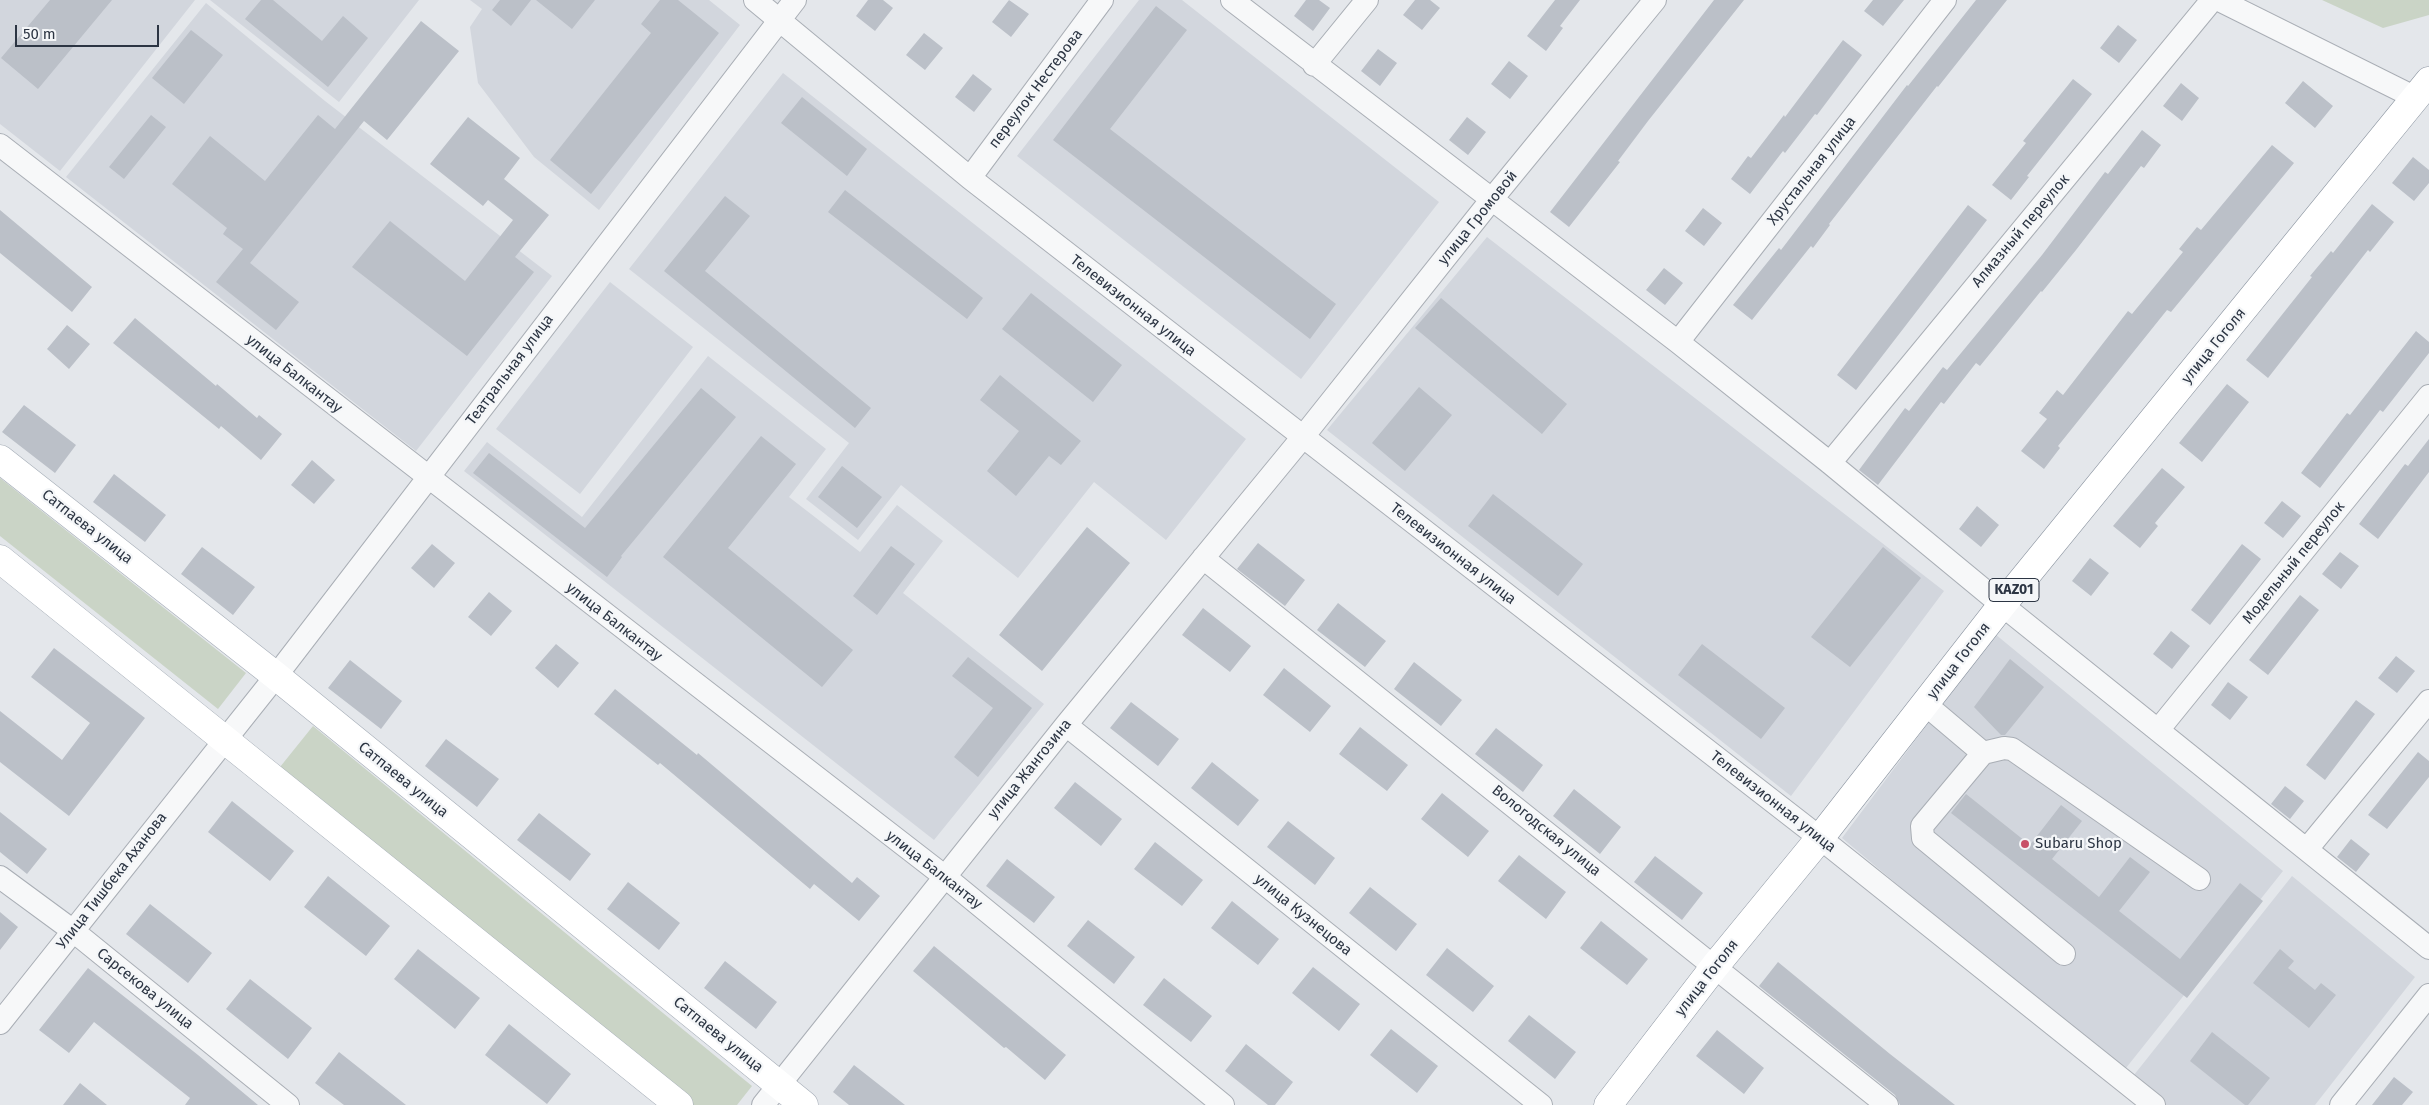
<!DOCTYPE html>
<meta charset="utf-8">
<style>
body{margin:0}
#map{position:relative;width:2429px;height:1105px;overflow:hidden;background:#e4e7eb;font-family:"Fira Sans",sans-serif}
canvas{display:block}
.scale{position:absolute;left:15px;top:25px;width:144px;height:22px;box-sizing:border-box;border:2px solid #2c3543;border-top:0;padding-left:6px;font-size:15px;line-height:18px;white-space:nowrap;color:#2c3543;-webkit-text-stroke:4px #f4f6f8;paint-order:stroke}
</style>
<div id="map">
<canvas width="2429" height="1105"></canvas>
<div class="scale">50 m</div>
</div>
<script>
const context = document.querySelector('canvas').getContext('2d');
context.lineJoin = 'round';
function fill(path, color) {
  context.fillStyle = color;
  context.fill(path, 'evenodd');
}
function strokePath(path, color, width, dash) {
  context.strokeStyle = color;
  context.lineWidth = width;
  context.lineCap = dash ? 'butt' : 'round';
  context.setLineDash(dash || []);
  context.stroke(path);
}
function write(font, color, halo, rows, align = 'center') {
  context.font = font + ' "Fira Sans",sans-serif';
  context.lineWidth = 4.5;
  context.setLineDash([]);
  context.textBaseline = 'middle';
  context.strokeStyle = halo;
  context.fillStyle = color;
  for (const [text, x, y, turn = 0] of rows) {
    context.save();
    context.translate(x, y);
    context.rotate((+turn || 0) * Math.PI / 180);
    context.textAlign = isNaN(turn) ? turn : align;
    if (halo) context.strokeText(text, 0, 0);
    context.fillText(text, 0, 0);
    context.restore();
  }
}
fill(new Path2D(`
 M0,0H195L60,171L0,124Z
 M210,0H419L339,102Z
 M470,0H709L740,25L599,210L534,157L478,83L470,27L482,9Z
 M1139,0H1182L1439,202L1301,379L1017,156Z
 M206,3L325,101L552,276L416,451L66,177Z
 M783,73L1246,439L1166,540L1094,482L1018,578L901,485L858,540L806,499L849,443L629,269Z
 M1487,237L1944,591L1791,796L1327,430Z
 M610,282L693,347L580,494L496,429Z
 M708,356L826,449L789,497L860,552L897,505L943,541L903,593L1044,704L934,840L464,471L487,442L582,517Z
 M1995,634L2283,871L2122,1073L1842,838Z
 M2292,876L2415,977L2315,1105H2162L2130,1080Z`), '#d2d6dd');
fill(new Path2D(`
 M2322,0H2429V15L2383,28Z
 M0,478L246,673L218,709L0,536Z
 M313,726L752,1086L737,1105H692L280,767Z`), '#cad4c6');
fill(new Path2D(`
 M50,0H112L38,89L1,58Z
 M261,0H273L322,41L343,16L368,38L328,87L245,19Z
 M500,0H531L511,26L492,10Z
 M536,0H595L572,29Z
 M660,0H678L719,33L591,194L550,160L651,33L641,24Z
 M868,0H883L893,8L875,31L856,16Z
 M1009,0L1029,14L1011,37L992,22Z
 M1306,0H1319L1330,8L1313,31L1294,16Z
 M1415,0H1430L1440,8L1422,30L1403,15Z
 M1555,0H1580L1560,26L1563,28L1546,51L1527,36Z
 M1714,0H1744L1648,121L1618,161L1620,162L1569,227L1550,212Z
 M1873,0H1904L1883,26L1864,11Z
 M1976,0H2007L1938,87L1937,86L1829,224L1830,225L1813,248L1811,246L1752,320L1733,305L1779,248L1781,250L1907,85L1908,86Z
 M1156,6L1187,30L1110,129L1336,304L1310,339L1053,140Z
 M421,21L459,51L387,140L364,121L250,263L299,302L276,330L216,282L243,249L223,234L227,228L172,184L210,136L265,181L318,115L335,129Z
 M2118,25L2137,40L2119,63L2100,48Z
 M191,30L223,55L184,104L152,78Z
 M924,33L943,48L925,70L906,55Z
 M1843,40L1862,55L1817,115L1815,114L1785,153L1783,151L1750,194L1731,179L1748,156L1751,158L1784,115L1785,117Z
 M1378,49L1397,63L1380,86L1361,71Z
 M1509,61L1528,76L1510,99L1491,84Z
 M973,74L992,89L974,112L955,97Z
 M2073,79L2092,94L2027,176L2029,177L2011,200L1992,185L2026,143L2023,141Z
 M2303,81L2333,106L2315,128L2285,103Z
 M2181,83L2199,98L2182,121L2163,106Z
 M802,97L867,149L847,176L781,123Z
 M151,115L166,127L124,179L109,167Z
 M468,117L520,158L504,179L549,215L515,257L534,272L467,356L352,267L390,221L465,281L513,220L488,200L483,206L430,164Z
 M1467,117L1486,132L1468,155L1449,140Z
 M2142,130L2161,145L2144,168L2141,166L2076,250L2042,292L2041,291L1980,366L1976,363L1944,404L1941,402L1878,485L1859,470L1888,431L1905,408L1909,411L1943,367L1947,370L2042,255L2105,172L2108,174Z
 M2272,145L2294,163L2171,312L2167,310L2058,446L2060,448L2044,469L2021,451L2047,419L2039,413L2057,390L2063,395L2128,311L2132,314L2183,252L2179,249L2197,227L2201,230Z
 M2413,157L2429,170V183L2414,201L2392,183Z
 M845,190L983,298L967,319L828,212Z
 M725,196L750,216L705,271L871,408L855,428L664,271Z
 M2372,204L2394,222L2370,252L2368,250L2268,378L2246,360L2312,277L2310,276L2331,251L2333,253Z
 M1968,205L1987,220L1856,390L1837,375Z
 M1703,208L1722,223L1704,246L1685,231Z
 M0,210L92,287L72,312L0,253Z
 M1664,268L1683,283L1665,305L1646,290Z
 M1031,293L1122,365L1093,402L1002,329Z
 M1441,298L1567,404L1542,434L1415,328Z
 M135,318L216,386L217,384L257,418L259,415L282,434L261,460L221,426L219,429L113,343Z
 M67,325L90,344L69,369L47,349Z
 M2416,331L2429,342V353L2383,412L2380,410L2320,488L2301,473L2347,413L2350,415Z
 M1000,375L1081,441L1061,465L1049,456L1016,496L987,471L1019,431L980,400Z
 M2227,384L2249,402L2202,462L2179,443Z
 M1419,387L1452,415L1405,471L1372,443Z
 M701,388L736,417L621,556L622,557L607,577L473,473L489,453L585,528Z
 M24,405L76,445L55,473L2,432Z
 M761,436L796,464L728,548L853,650L822,687L663,557Z
 M2429,439V472L2378,539L2359,524L2405,464L2408,466Z
 M312,460L335,480L314,504L291,485Z
 M842,466L882,497L857,528L818,497Z
 M2162,468L2185,487L2155,523L2158,526L2140,548L2113,526Z
 M114,474L166,515L145,542L93,502Z
 M1493,494L1583,564L1558,596L1468,526Z
 M2282,501L2301,516L2283,538L2264,523Z
 M1977,506L1999,525L1981,547L1959,529Z
 M1087,527L1130,563L1042,671L999,635Z
 M1258,543L1305,580L1285,606L1237,569Z
 M432,544L455,563L434,588L411,568Z
 M2242,544L2261,559L2210,625L2191,610Z
 M891,546L915,564L877,615L853,596Z
 M202,547L255,587L233,615L181,574Z
 M1883,547L1921,578L1850,667L1811,637Z
 M2340,552L2359,566L2341,589L2322,574Z
 M2090,558L2109,573L2091,596L2072,581Z
 M489,592L512,611L491,636L468,617Z
 M2300,595L2319,610L2268,675L2249,660Z
 M1338,603L1386,641L1365,667L1317,630Z
 M1203,608L1251,646L1230,672L1182,635Z
 M2171,631L2190,646L2172,669L2153,654Z
 M556,644L579,663L558,688L535,668Z
 M1702,644L1785,708L1761,739L1678,675Z
 M54,648L145,718L69,816L0,762V711L62,760L90,723L31,677Z
 M2396,656L2415,671L2397,693L2378,678Z
 M968,657L1032,708L978,777L954,757L993,708L952,676Z
 M2010,659L2044,687L2005,735H2001L1974,707Z
 M350,660L402,701L381,729L328,688Z
 M1414,662L1462,700L1441,726L1394,689Z
 M1284,668L1331,706L1310,732L1263,695Z
 M2228,682L2248,697L2230,720L2211,705Z
 M615,689L697,755L698,753L852,883L857,877L880,896L859,921L814,884L810,889L660,763L658,765L594,714Z
 M2356,700L2375,714L2325,780L2306,765Z
 M1131,702L1179,739L1158,766L1110,728Z
 M1360,727L1408,765L1387,791L1339,754Z
 M1496,728L1543,765L1523,792L1475,754Z
 M446,739L499,779L477,807L425,766Z
 M2418,752L2429,761V777L2387,829L2368,815Z
 M1212,762L1259,800L1238,826L1191,788Z
 M1075,782L1122,819L1101,846L1054,808Z
 M2285,786L2304,801L2290,819L2271,804Z
 M1574,789L1621,827L1600,854L1553,816Z
 M1442,793L1489,831L1468,857L1421,819Z
 M1966,794L2030,845L2061,805L2082,821L2052,859L2099,897L2130,857L2150,872L2119,911L2180,959L2240,883L2263,901L2187,998L1951,813Z
 M232,801L294,851L270,881L208,832Z
 M0,812L47,849L27,874L0,852Z
 M539,813L591,854L570,881L517,840Z
 M1288,821L1335,858L1315,885L1267,847Z
 M2351,839L2370,854L2356,872L2337,857Z
 M1155,842L1203,880L1182,906L1134,869Z
 M1519,855L1566,892L1546,919L1498,881Z
 M1655,856L1703,893L1682,920L1634,882Z
 M1007,859L1055,897L1034,923L986,886Z
 M328,876L390,926L366,956L304,907Z
 M628,882L680,923L659,950L607,909Z
 M1370,887L1417,924L1396,951L1349,913Z
 M1232,901L1279,939L1258,965L1211,928Z
 M150,904L212,953L188,983L126,934Z
 M0,912L18,927L0,950Z
 M1088,920L1135,957L1114,984L1067,946Z
 M1601,921L1648,959L1627,985L1580,948Z
 M934,946L1066,1055L1045,1080L1006,1047L1004,1048L913,971Z
 M1447,948L1494,986L1473,1012L1426,975Z
 M418,949L480,998L455,1029L394,979Z
 M2280,949L2294,961L2288,968L2315,990L2321,983L2336,995L2309,1028L2253,983Z
 M725,961L777,1002L756,1029L704,988Z
 M1778,962L1890,1054L1955,1105H1900L1895,1095L1759,986Z
 M1313,967L1360,1004L1339,1031L1292,993Z
 M88,968L198,1055L258,1105H185L190,1098L94,1022L69,1053L39,1030Z
 M1164,978L1212,1016L1191,1042L1143,1005Z
 M250,979L312,1028L288,1059L226,1009Z
 M1529,1015L1576,1052L1555,1079L1508,1041Z
 M509,1024L571,1074L547,1104L485,1055Z
 M1391,1029L1438,1066L1417,1093L1370,1055Z
 M1717,1030L1764,1068L1744,1094L1696,1056Z
 M2212,1032L2270,1078L2248,1105H2245L2190,1061Z
 M1246,1044L1293,1082L1275,1105H1268L1225,1071Z
 M339,1052L406,1105H344L315,1083Z
 M854,1065L905,1105H849L833,1092Z
 M2394,1077L2413,1092L2402,1105H2372Z
 M80,1083L107,1105H63Z`), '#bbc0c8');
const minor = new Path2D(`
 M755,0L970,178L1820,838L2154,1105
 M1232,0L1678,342L1830,463L2002,605L2429,948
 M2219,0L2416,98
 M1314,65L1367,0
 M0,145L944,876L1223,1105
 M970,178L1102,0
 M1678,342L1945,0
 M1830,463L2212,0
 M1203,558L1887,1105
 M1925,704L1983,753L2004,748L2012,749L2199,879
 M1066,725L1541,1105
 M2159,729L2429,396
 M1983,753L1922,826L1923,838L2064,954
 M2307,849L2429,701
 M0,877L72,930L288,1105
 M0,1023L276,676L795,0
 M763,1105L1066,725L1302,438L1492,199L1655,0
 M2341,1105L2429,995`);
const major = new Path2D(`
 M0,459L276,676L804,1105
 M0,559L679,1105`);
const highway = new Path2D(`
 M1608,1105L1715,966L1820,838L2002,605L2429,81`);
strokePath(minor, '#a9aeb5', 24);
strokePath(major, '#a4acb6', 29);
strokePath(highway, '#8c95a1', 29);
strokePath(minor, '#f7f8f9', 22);
strokePath(major, '#fff', 28);
strokePath(highway, '#fff', 28);
for (const [x, y, r, color] of [
 [2025,844,5,"#c85168"]
]) {
  const dot = new Path2D();
  dot.arc(x, y, r, 0, 2 * Math.PI);
  context.fillStyle = color;
  context.fill(dot);
  strokePath(dot, '#f4f6f8', 2);
}
for (const [x, y, w] of [
 [2014,590,50]
]) {
  const box = new Path2D();
  box.roundRect(x - w / 2, y - 11.5, w, 23, 4);
  context.fillStyle = '#f4f6f8';
  context.fill(box);
  strokePath(box, '#2c3543', 1);
}
write('bold 14px', '#2c3543', null, [
 ["KАZ01",2014,590]
]);
write('15px', '#2c3543', '#f4f6f8', [
 ["переулок Нестерова",1036,89,-53],
 ["Хрустальная улица",1812,171,-52],
 ["улица Громовой",1478,218,-51],
 ["Алмазный переулок",2021,231,-50],
 ["Телевизионная улица",1133,306,38],
 ["улица Гоголя",2214,346,-51],
 ["Театральная улица",510,370,-53],
 ["улица Балкантау",294,374,38],
 ["Сатпаева улица",87,527,38],
 ["Телевизионная улица",1453,554,38],
 ["Модельный переулок",2294,563,-51],
 ["улица Балкантау",614,622,38],
 ["улица Гоголя",1959,661,-52],
 ["улица Жангозина",1030,769,-51],
 ["Сатпаева улица",403,780,39],
 ["Телевизионная улица",1773,802,38],
 ["Вологодская улица",1546,831,39],
 ["улица Балкантау",934,870,38],
 ["Улица Тишбека Аханова",112,881,-52],
 ["улица Кузнецова",1303,915,39],
 ["улица Гоголя",1707,978,-52],
 ["Сарсекова улица",145,989,39],
 ["Сатпаева улица",718,1035,39]
]);
write('15px', '#2c3543', '#f4f6f8', [
 ["Subaru Shop",2035,844]
], 'left');
</script>
